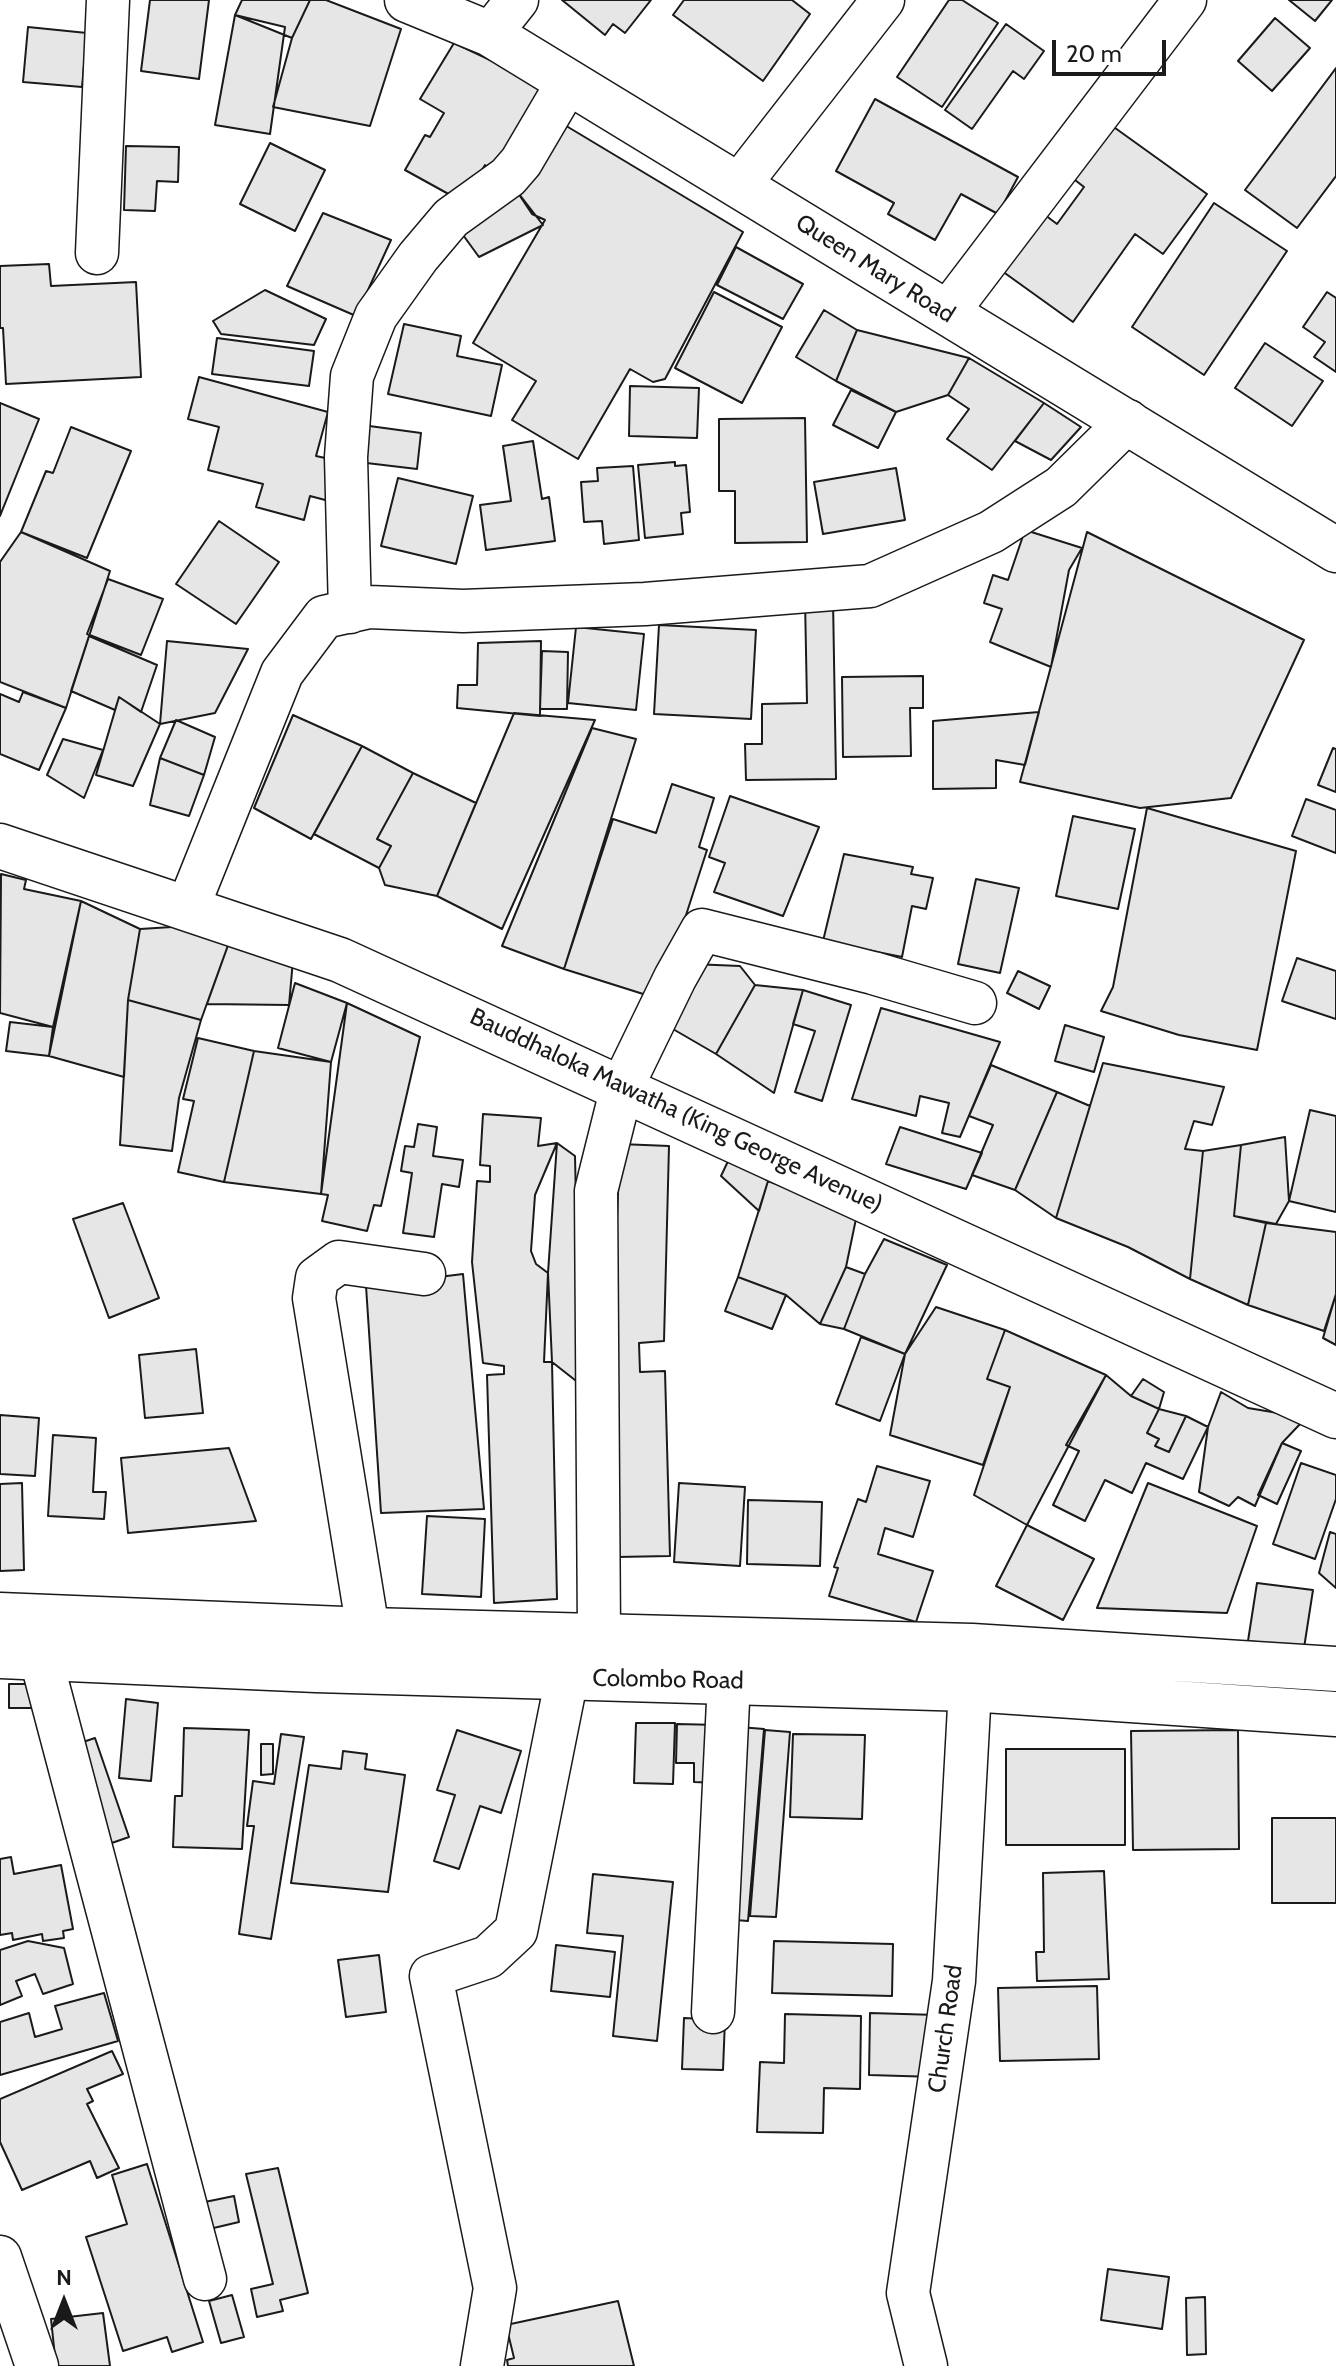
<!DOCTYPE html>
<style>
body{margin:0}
#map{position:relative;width:1336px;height:2366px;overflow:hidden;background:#fff;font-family:Cabin,sans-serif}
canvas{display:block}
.north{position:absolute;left:24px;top:2262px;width:80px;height:80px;-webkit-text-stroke:6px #fff;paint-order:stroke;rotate:0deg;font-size:22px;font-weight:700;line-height:32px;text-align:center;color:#1a1a1a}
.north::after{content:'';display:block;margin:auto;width:28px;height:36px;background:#1a1a1a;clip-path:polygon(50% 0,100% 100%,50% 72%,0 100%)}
.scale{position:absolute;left:1052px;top:40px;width:114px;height:36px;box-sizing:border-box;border:4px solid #1a1a1a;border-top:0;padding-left:10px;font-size:24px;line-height:28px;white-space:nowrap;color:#1a1a1a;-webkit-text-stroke:6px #fff;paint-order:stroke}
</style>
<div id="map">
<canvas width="1336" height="2366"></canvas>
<div class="north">N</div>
<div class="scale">20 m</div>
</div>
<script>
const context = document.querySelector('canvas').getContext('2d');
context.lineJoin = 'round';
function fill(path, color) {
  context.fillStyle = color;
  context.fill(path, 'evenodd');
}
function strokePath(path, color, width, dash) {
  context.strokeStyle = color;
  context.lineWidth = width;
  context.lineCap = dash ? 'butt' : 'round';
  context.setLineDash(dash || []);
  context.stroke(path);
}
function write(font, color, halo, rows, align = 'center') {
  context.font = font + ' Cabin,sans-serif';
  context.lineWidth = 6;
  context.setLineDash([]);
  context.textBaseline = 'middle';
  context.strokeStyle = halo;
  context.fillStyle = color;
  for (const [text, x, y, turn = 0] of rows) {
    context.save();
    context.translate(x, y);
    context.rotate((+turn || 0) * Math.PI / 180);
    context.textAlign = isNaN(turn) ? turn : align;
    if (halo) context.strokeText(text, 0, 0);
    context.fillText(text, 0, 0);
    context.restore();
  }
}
const building = new Path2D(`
 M150,0H209L199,79L141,71Z
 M242,0H310L292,38L235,15Z
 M310,0H326L401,29L370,126L273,107L292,38Z
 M562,0H651L625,33L613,24L605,35Z
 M684,0H792L810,14L763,81L673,15Z
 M949,0H962L998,23L942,107L897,77Z
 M1289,0H1332L1315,21Z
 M235,15L285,27L270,134L215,125Z
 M1275,18L1310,48L1272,91L1238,61Z
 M1006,24L1044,51L1024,79L1013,71L972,129L945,110Z
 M28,27L87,33L82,87L23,82Z
 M454,43L556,91L503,175L485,165L463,202L405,170L425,135L430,137L444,113L420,99Z
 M1336,68V176L1297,228L1245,190Z
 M875,99L1018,177L998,214L961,194L935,240L888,214L894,203L836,171Z
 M553,118L743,232L665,379L653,382L630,369L578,459L512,420L536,381L473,343L545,220L532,214L516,190Z
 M1104,120L1207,194L1163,254L1135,234L1073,322L995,266L1037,209L1057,224L1084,187L1066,173Z
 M270,143L325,170L295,231L240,204Z
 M126,146L179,147L178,182L157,181L155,211L124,210Z
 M516,190L543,225L479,257L455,224Z
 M1214,203L1287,251L1204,375L1132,327Z
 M323,213L391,240L356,316L287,286Z
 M736,247L803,284L783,319L717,285Z
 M49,264L51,286L136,282L141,377L6,384L3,328H0V266Z
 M265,290L326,319L314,345L221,334L213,321Z
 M714,292L782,327L742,403L675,368Z
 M1327,292L1336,298V372L1314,357L1325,342L1303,327Z
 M824,310L857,330L836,381L796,357Z
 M404,324L461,336L457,356L502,365L491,416L388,394Z
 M857,330L969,358L948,395L896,412L836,381Z
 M217,338L314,351L309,386L212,374Z
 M1265,343L1323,381L1292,426L1235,388Z
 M969,358L1044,403L992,470L947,439L969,409L948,395Z
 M199,377L328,412L316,456L339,461L329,501L310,496L304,520L256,507L263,484L208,470L219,427L188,419Z
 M630,386L699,388L697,438L629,436Z
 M851,390L896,412L878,448L833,425Z
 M0,403L39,419L0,516Z
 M1044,403L1081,427L1051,460L1015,441Z
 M805,418L807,542L735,543V491H719V419Z
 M362,425L421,433L417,469L358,462Z
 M71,427L131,451L87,558L21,532L46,471L53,473Z
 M533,441L542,499L549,497L555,541L486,550L480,505L511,501L503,446Z
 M675,462V466L686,465L690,512L681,513L683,534L645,538L638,465Z
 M633,466L639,540L604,544L602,521L584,522L581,482L598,481L597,468Z
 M896,468L905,520L823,534L814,482Z
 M398,478L473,496L456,564L381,546Z
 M219,521L279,562L236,624L176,584Z
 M1025,530L1082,548L1069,570L1051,667L990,642L1002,609L984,603L993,575L1008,580Z
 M21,532L110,571L66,708L0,682V562Z
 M1087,532L1304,640L1231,798L1140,808L1020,782Z
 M108,579L163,599L141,655L87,634Z
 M833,599L836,779L746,780L745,744H762V704L807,703L805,600Z
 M659,625L756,630L751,719L654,714Z
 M576,627L644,634L636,710L568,703Z
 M89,636L157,665L141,712L119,697L115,710L71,691Z
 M167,641L248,649L215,713L160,724Z
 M541,641L540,716L457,708L458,685H477L478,643Z
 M542,651L568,652L567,709H540Z
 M923,676V708H910L911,756L843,757L842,677Z
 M23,692L66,708L39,770L0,754V694L19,702Z
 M119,697L160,724L133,786L96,775Z
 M1039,712L1025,765L996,760V788L933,789V721Z
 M514,713L595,720L502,929L437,896Z
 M293,715L362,746L311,839L254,808Z
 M176,720L215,737L204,775L160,758Z
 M592,728L636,739L564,969L502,946Z
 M63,739L103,750L84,798L47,775Z
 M362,746L413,773L377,839L391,846L379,868L314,834Z
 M1333,748L1336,749V792L1318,785Z
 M160,758L204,775L189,816L150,805Z
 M413,773L476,803L437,896L385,885L379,868L391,846L377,839Z
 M672,784L714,798L699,847L707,850L659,999L564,969L613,819L656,833Z
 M730,796L819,827L783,916L714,892L725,863L709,857Z
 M1306,799L1336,810V853L1292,836Z
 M1147,808L1296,851L1257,1050L1179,1035L1101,1011L1113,987Z
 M1073,816L1135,829L1118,909L1056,896Z
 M844,854L913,867L911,874L933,878L926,909L912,906L902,957L823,941Z
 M1,874L26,880L24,889L81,901L53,1027L0,1013Z
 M976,879L1019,888L1000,973L958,964Z
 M81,901L140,929L128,1000L124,1077L49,1056Z
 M236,923L201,1020L128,1000L140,929Z
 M236,923L293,960L289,1005L207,1004Z
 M1297,958L1336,971V1019L1282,1001Z
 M692,964L740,966L755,985L716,1054L666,1025Z
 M1018,971L1050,986L1039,1009L1007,993Z
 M295,983L347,1003L331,1062L278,1048Z
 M755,985L803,990L774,1093L716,1054Z
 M803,990L851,1005L822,1101L795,1092L815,1031L793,1024Z
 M128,1000L201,1020L179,1098L172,1151L120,1145Z
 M347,1003L420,1037L381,1206L374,1205L367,1231L322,1221L328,1195L321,1194Z
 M881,1008L1000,1042L960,1137L942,1133L949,1103L920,1096L916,1116L852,1099Z
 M10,1022L53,1027L49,1056L6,1051Z
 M1065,1025L1104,1037L1094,1072L1055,1061Z
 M198,1038L254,1051L224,1182L178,1172L194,1101L183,1099Z
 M254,1051L331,1062L321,1194L224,1182Z
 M1103,1063L1224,1087L1212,1125L1194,1121L1185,1149L1203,1151L1190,1279L1128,1247L1056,1218Z
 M991,1065L1057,1092L1015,1190L972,1175L993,1125L969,1116Z
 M1057,1092L1090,1106L1056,1218L1015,1190Z
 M1310,1110L1336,1116V1212L1289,1201Z
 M483,1114L541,1118L538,1146L557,1143L535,1195L531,1251L536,1264L548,1273L544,1362H552L557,1599L494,1603L487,1375L504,1374V1366L483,1363L472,1262L477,1181L490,1182V1166L480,1165Z
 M418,1124L437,1127L433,1156L463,1160L459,1187L442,1184L434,1237L403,1233L412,1173L401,1171L405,1146L414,1147Z
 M900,1127L982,1153L966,1189L886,1164Z
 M1285,1137L1289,1201L1276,1224L1234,1216L1241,1145Z
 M557,1143L575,1156L580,1384L552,1362L548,1273Z
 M620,1144L669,1146L664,1341L639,1343L640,1372L665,1371L670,1556L617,1557L612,1343Z
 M1241,1145L1234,1216L1266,1223L1248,1305L1190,1279L1203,1151Z
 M730,1157L768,1181L759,1211L721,1176Z
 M768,1181L857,1214L846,1267L820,1324L786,1295L738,1277Z
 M123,1203L159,1298L109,1318L73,1219Z
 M1266,1223L1336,1232V1294L1324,1331L1248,1305Z
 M884,1239L947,1265L905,1354L844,1329L865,1274Z
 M846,1267L865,1274L844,1329L820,1324Z
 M463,1274L484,1509L381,1513L366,1286Z
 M738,1277L786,1295L772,1329L725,1311Z
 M1336,1294V1345L1323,1338Z
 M936,1307L1005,1330L987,1379L1010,1387L983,1465L890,1435L905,1354Z
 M1005,1330L1106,1375L1027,1525L974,1495L1010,1387L987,1379Z
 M861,1337L905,1354L880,1421L836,1404Z
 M196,1349L203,1413L145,1418L139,1355Z
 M1106,1375L1131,1396L1159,1409L1147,1433L1159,1439L1155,1446L1169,1452L1186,1416L1208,1427L1183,1479L1146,1463L1132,1493L1105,1480L1085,1521L1053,1505L1079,1451L1066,1445Z
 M1143,1379L1164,1392L1159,1409L1131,1396Z
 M1221,1392L1248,1408L1278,1413L1301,1423L1282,1443L1255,1506L1238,1497L1229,1506L1199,1492L1208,1427Z
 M1159,1409L1186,1416L1169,1452L1155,1446L1159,1439L1147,1433Z
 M0,1415L39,1418L35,1476L0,1474Z
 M53,1435L96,1438L93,1492H106L104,1519L48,1516Z
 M1282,1443L1301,1451L1277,1504L1258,1495Z
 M229,1448L256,1521L128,1533L121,1458Z
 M1301,1463L1336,1475V1499L1315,1559L1273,1544Z
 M877,1466L930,1481L913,1537L885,1528L878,1554L933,1571L916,1622L829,1596L838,1568L834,1567L858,1499L866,1502Z
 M22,1483L24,1570L0,1571V1484Z
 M679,1483L745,1487L740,1566L674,1562Z
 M1148,1483L1257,1526L1227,1613L1097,1608Z
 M748,1500L822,1502L820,1566L747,1564Z
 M427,1516L485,1519L481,1597L422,1594Z
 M1027,1525L1094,1559L1063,1620L996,1586Z
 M1330,1532L1336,1534V1588L1319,1573Z
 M1257,1583L1313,1590L1304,1648L1248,1641Z
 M9,1684H43V1708H9Z
 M126,1699L158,1703L151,1781L119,1778Z
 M636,1723H675L673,1784L634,1783Z
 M677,1724L719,1725L718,1783L694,1782V1763H676Z
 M739,1727L764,1729L748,1921L723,1919Z
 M184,1728L249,1730L242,1849L173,1847L175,1796H182Z
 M457,1730L521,1751L501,1813L480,1806L459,1869L434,1861L455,1795L437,1790Z
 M765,1730L790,1732L776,1917L750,1916Z
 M1238,1730L1239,1849L1133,1850L1131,1731Z
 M281,1734L304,1737L271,1939L239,1934L254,1826H247L253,1781L274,1784Z
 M793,1734L865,1735L862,1819L790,1817Z
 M95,1738L129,1837L106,1845L71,1746Z
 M261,1744H273V1774L261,1775Z
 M1006,1749H1125V1845H1006Z
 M343,1751L367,1754L365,1769L405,1775L388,1892L291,1883L309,1765L341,1769Z
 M1272,1818H1336V1903H1272Z
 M11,1857L14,1874L61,1865L73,1929L63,1931L64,1938L43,1941L42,1934L13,1940L12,1933L0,1935V1859Z
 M1104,1871L1109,1979L1037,1981L1036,1952H1044L1043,1873Z
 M593,1874L673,1882L657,2041L613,2036L623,1936L587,1933Z
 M28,1941L64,1948L73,1984L43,1994L35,1974L16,1981L22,1996L0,2005V1950Z
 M774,1941L893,1944L892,1996L772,1993Z
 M556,1945L615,1952L610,1997L551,1991Z
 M379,1955L386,2012L346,2017L338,1960Z
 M1097,1986L1099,2059L1000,2061L998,1988Z
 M104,1993L118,2041L0,2075V2022L29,2013L35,2037L62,2029L55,2006Z
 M870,2013L937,2015L935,2077L869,2075Z
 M785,2014L861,2016L860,2089L824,2088L823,2133L757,2132L760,2062L784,2063Z
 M684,2018L725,2020L723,2070L682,2069Z
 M112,2051L123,2074L87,2089L93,2101L87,2104L119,2168L97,2178L90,2161L22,2190L0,2142V2099Z
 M147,2164L203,2342L172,2352L167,2337L123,2351L86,2237L127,2224L112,2175Z
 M278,2168L308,2293L280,2300L283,2311L257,2317L251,2289L273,2284L246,2174Z
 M234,2196L239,2222L201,2231L195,2204Z
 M1108,2269L1169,2277L1162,2329L1101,2320Z
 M232,2295L244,2337L221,2343L209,2301Z
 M1205,2297L1206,2354L1187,2355L1186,2298Z
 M618,2301L634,2366H508L507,2360L514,2358L506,2325Z
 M103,2313L110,2366H56L51,2319Z`);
fill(building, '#e6e6e6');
strokePath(building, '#1a1a1a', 2);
const minor = new Path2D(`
 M490,34L517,0
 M739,185L883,0
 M97,253L108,0
 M947,313L1185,0
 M350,612L346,457L352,376L376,316L418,257L451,218L508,177L521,162L568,82
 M188,907L282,673L324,617L369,607L463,611L645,604L870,586L991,532L1061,487L1128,421
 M368,1630L314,1298L317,1278L339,1262L424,1274
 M599,1634L596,1191L622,1087L675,978L702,930L873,973L975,1003
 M41,1659L205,2279
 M713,2012L729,1681
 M0,2257L37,2366
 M482,2366L495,2288L431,1976L488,1957L516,1931L567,1677
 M926,2366L908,2293L954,1981L970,1689`);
const major = new Path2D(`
 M407,0L490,34L1336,550
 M0,846L340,960L1336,1416`);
const highway = new Path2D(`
 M0,1615L368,1630L972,1646L1336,1669
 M0,1656L316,1670L970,1689L1336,1714`);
strokePath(minor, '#1a1a1a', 45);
strokePath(major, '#1a1a1a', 47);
strokePath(highway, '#1a1a1a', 47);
strokePath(minor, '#fff', 42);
strokePath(major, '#fff', 44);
strokePath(highway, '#fff', 44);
write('24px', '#1a1a1a', '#fff', [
 ["Queen Mary Road",875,269,32],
 ["Bauddhaloka Mawatha (King George Avenue)",676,1111,25],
 ["Colombo Road",668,1680,1],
 ["Church Road",946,2029,-82]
]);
</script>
